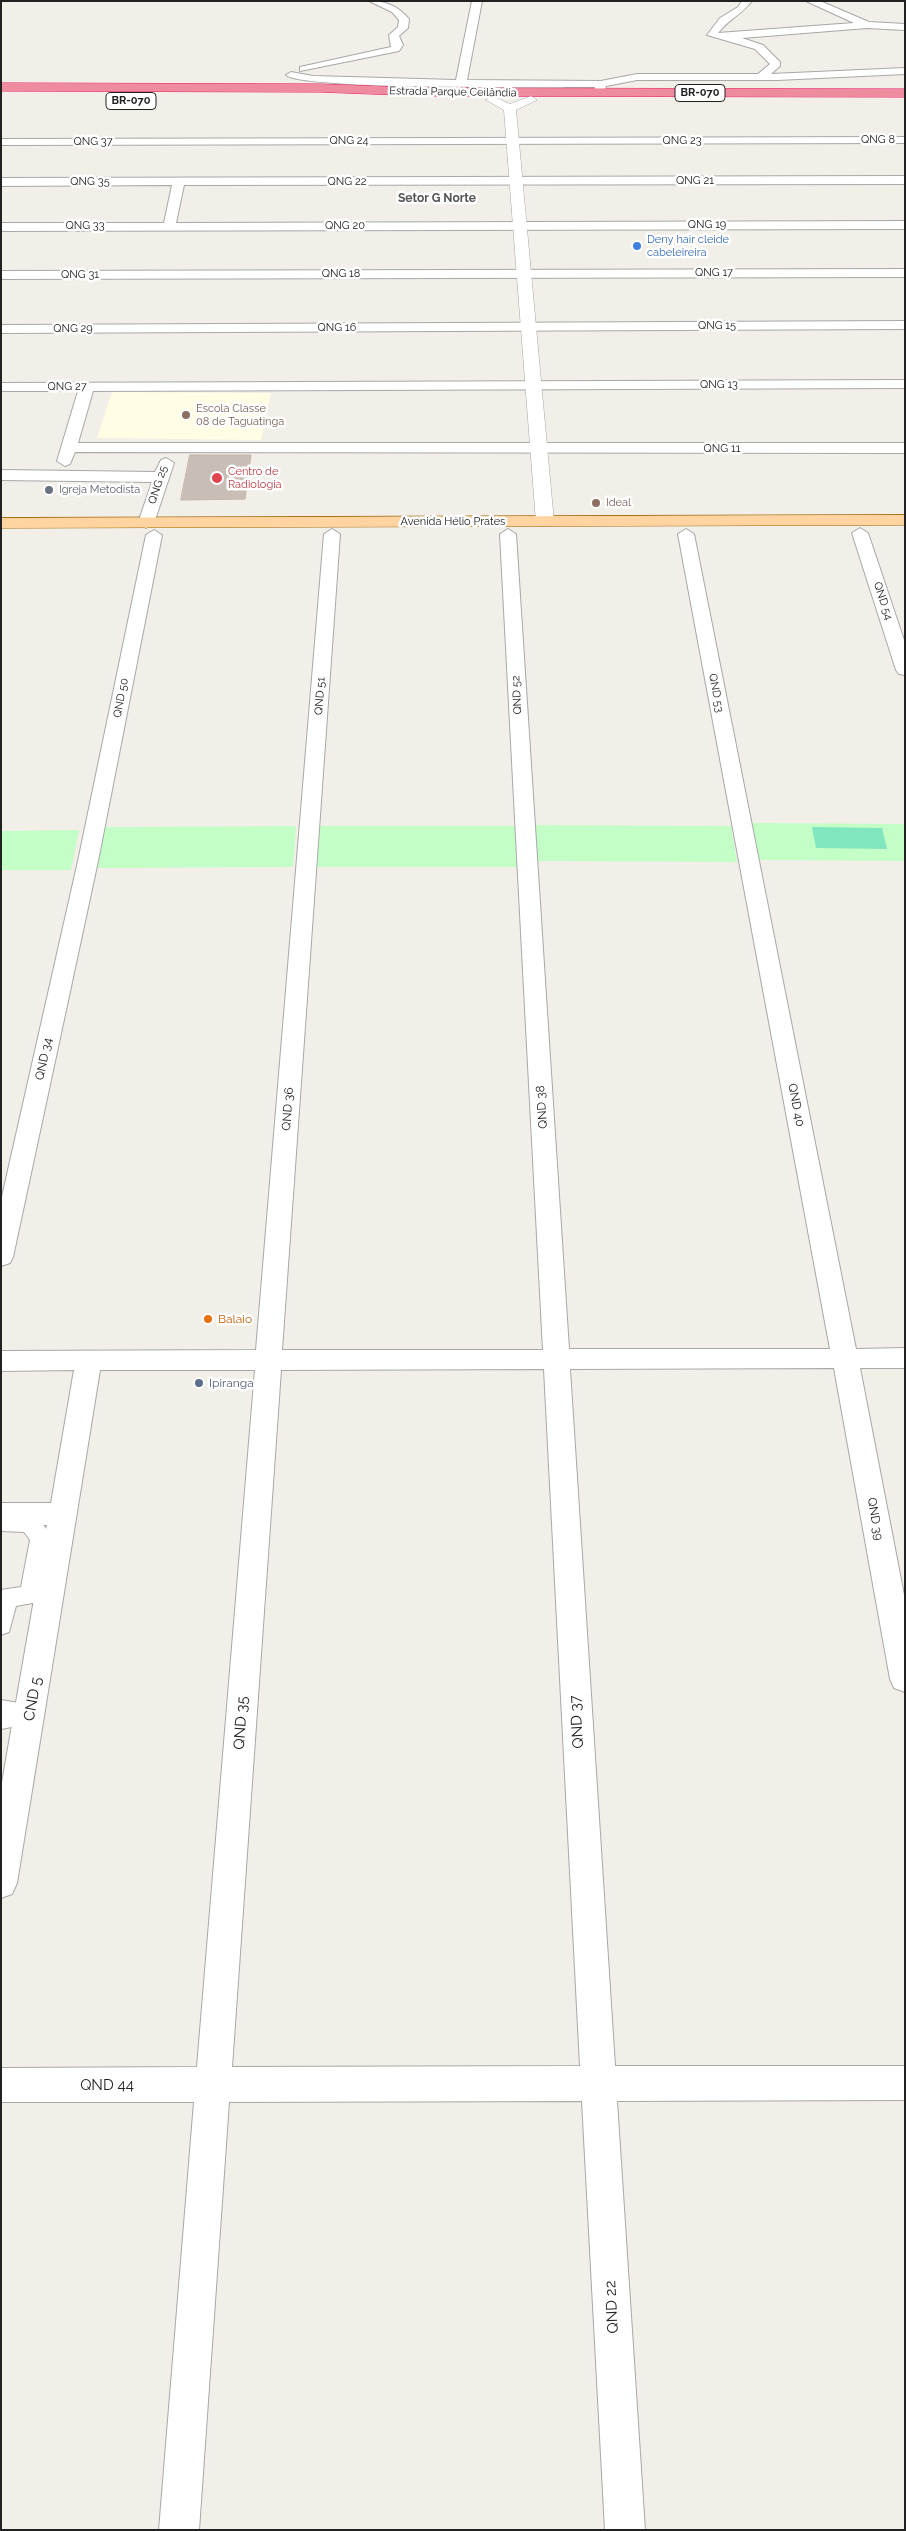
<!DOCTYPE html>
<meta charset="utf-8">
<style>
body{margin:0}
#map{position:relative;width:906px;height:2531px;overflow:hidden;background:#f2eee8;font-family:Raleway,sans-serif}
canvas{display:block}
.frame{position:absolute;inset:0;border:2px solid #212121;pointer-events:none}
</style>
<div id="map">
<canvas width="906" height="2531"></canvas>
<div class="frame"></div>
</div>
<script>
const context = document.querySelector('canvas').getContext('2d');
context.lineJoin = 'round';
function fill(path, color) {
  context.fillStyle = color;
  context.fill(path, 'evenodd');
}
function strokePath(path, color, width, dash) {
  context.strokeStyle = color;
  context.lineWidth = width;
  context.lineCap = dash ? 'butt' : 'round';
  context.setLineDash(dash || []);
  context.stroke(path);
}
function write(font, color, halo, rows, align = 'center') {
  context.font = font + ' Raleway,sans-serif';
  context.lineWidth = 5;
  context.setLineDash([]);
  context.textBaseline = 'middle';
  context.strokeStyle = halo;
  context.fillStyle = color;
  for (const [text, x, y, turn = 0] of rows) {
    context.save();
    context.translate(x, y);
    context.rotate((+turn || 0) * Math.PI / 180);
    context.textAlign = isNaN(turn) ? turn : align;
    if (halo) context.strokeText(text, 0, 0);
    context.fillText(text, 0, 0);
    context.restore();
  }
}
fill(new Path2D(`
 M112,392L271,393L261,440L97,438Z`), '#fffee4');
fill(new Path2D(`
 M751,823L905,824V861L757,860Z
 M531,825L731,826L737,862L533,861Z
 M296,826L293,867L96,868L104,827Z
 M318,826H516L517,867H315Z
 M79,830L71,870H1V831Z`), '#c3fec6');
fill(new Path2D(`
 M812,827L882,828L887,849L816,848Z`), '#80e6bd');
const building = new Path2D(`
 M190,455H251L245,499L181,500Z`);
fill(building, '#c8beb6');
strokePath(building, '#c5b4a8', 1);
const pedestrian = new Path2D(`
 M6,1516C30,1516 40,1515 52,1538L41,1596L38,1602L16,1606L9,1632L1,1635V1590L21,1587L30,1540L24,1532L1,1531V1517Z
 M1,1700L19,1703L22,1710L17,1726L1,1729Z`);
const minor = new Path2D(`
 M369,1C386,1 398,6 409,19L408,28L399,36L403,45L399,51L300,71V67L391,47L389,35L398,27L399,20L392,12Z
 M472,1H482L467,80L601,81L637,74H758L770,64L755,49L707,35L720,18L738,7L742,1H752C742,14 728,20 718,33L854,23L806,1H820L869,22L905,24V30L867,28L742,38L763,45L780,62V66L771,74L905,68V74L777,80H637L606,86L604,93L599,96L594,93L595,87C556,87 302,90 286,75L291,72L313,76L456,80Z
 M905,137V143L1,145V139Z
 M905,176V184L184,185L176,223L905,221V229L1,231V223H164L172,185L1,186V178Z
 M905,269V277L1,279V271Z
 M905,321V329L1,333V325Z
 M905,380V388L93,391L78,443H905V453L75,452L70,464L65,466L57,461L78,391H1V383Z
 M166,458L174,463L154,523L146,528L138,523L152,482L1,480V470L155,472L161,460Z
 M860,528L868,533L905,643V675L899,674L896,670L852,533Z
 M332,529L340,534L282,1350H543L500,534L508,529L516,534L569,1349H830L678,534L686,529L694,534L856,1349L905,1348V1368H860L905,1600V1692L894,1688L890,1679L834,1368L570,1369L615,2066H905V2100L617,2101L645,2530H605L582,2101L229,2102L199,2530H159L194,2102H1V2068L197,2067L255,1370H100L17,1883L12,1894L1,1898V1788L47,1525H1V1503H51L74,1370L1,1371V1351L256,1350L324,534ZM544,1369L580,2066L232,2067L281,1370Z
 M154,530L162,535L98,861L13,1257L10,1263L1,1266V1201L78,861L146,535Z`);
const tertiary = new Path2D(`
 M492,96L510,104L531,96L537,100L516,110L554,522L551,526H539L536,522L504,110L486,100Z`);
const primary = new Path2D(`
 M905,515V525L1,528V518Z`);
const motorway = new Path2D(`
 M1,83L319,84L426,88L905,89V97L426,96L319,92L1,91Z`);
strokePath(pedestrian, '#a8a8a8', 2);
strokePath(minor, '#a8a8a8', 2);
strokePath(tertiary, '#a8a8a8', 1);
strokePath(primary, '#9f6600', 1);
strokePath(motorway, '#e91c67', 1);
fill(pedestrian, '#fff');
fill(minor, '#fff');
fill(tertiary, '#fff');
fill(primary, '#ffd4a0');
fill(motorway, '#ee8b9f');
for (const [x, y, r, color] of [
 [637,246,5,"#3f7fe0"],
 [186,415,5,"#8d6e63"],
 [217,478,6,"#e0444e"],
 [49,490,5,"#6b7280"],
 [596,503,5,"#8d6e63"],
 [208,1319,5,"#e8710a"],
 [199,1383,5,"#5c6f8a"]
]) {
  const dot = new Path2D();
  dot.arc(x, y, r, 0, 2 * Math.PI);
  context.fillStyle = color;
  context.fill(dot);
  strokePath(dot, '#fff', 2);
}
write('11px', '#212121', '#fff', [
 ["Estrada Parque Ceilândia",453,92,1],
 ["QNG 8",878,140],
 ["QNG 24",349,141],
 ["QNG 23",682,141],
 ["QNG 37",93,142],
 ["QNG 21",695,181],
 ["QNG 35",90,182],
 ["QNG 22",347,182],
 ["QNG 19",707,225],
 ["QNG 33",85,226],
 ["QNG 20",345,226],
 ["QNG 17",714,273],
 ["QNG 18",341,274],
 ["QNG 31",80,275],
 ["QNG 15",717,326],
 ["QNG 16",337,328],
 ["QNG 29",73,329],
 ["QNG 13",719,385],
 ["QNG 27",67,387],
 ["QNG 11",722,449],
 ["QNG 25",158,485,-72],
 ["Avenida Hélio Prates",453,522],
 ["QND 54",883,601,72],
 ["QND 53",716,693,79],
 ["QND 52",517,695,-93],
 ["QND 51",320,696,-86],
 ["QND 50",121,698,-79]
]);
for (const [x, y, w] of [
 [700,93,50],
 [131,101,50]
]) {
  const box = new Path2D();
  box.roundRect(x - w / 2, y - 8.5, w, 17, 4);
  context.fillStyle = '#fff';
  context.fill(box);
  strokePath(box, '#212121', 1);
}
write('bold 11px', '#212121', null, [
 ["BR-070",700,93],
 ["BR-070",131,101]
]);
write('11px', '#366cbe', '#fff', [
 ["Deny hair cleide",647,240],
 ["cabeleireira",647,253]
], 'left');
write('11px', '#785e54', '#fff', [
 ["Escola Classe",196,409],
 ["08 de Taguatinga",196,422],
 ["Ideal",606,503]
], 'left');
write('11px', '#be3a42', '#fff', [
 ["Centro de",228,472],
 ["Radiologia",228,485]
], 'left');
write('11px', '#5b616d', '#fff', [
 ["Igreja Metodista",59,490]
], 'left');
write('bold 12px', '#545454', '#fff', [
 ["Setor G Norte",437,198]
]);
write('12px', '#212121', '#fff', [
 ["QND 34",44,1059,-78],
 ["QND 40",796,1105,79],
 ["QND 38",542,1107,-94],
 ["QND 36",288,1109,-86],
 ["QND 39",875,1519,80]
]);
write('12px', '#c56008', '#fff', [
 ["Balaio",218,1319]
], 'left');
write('12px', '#4e5e75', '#fff', [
 ["Ipiranga",209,1383]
], 'left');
write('15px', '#212121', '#fff', [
 ["CND 5",33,1699,-80],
 ["QND 37",577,1722,-94],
 ["QND 35",241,1723,-86],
 ["QND 44",107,2085],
 ["QND 22",612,2307,-93]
]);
</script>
